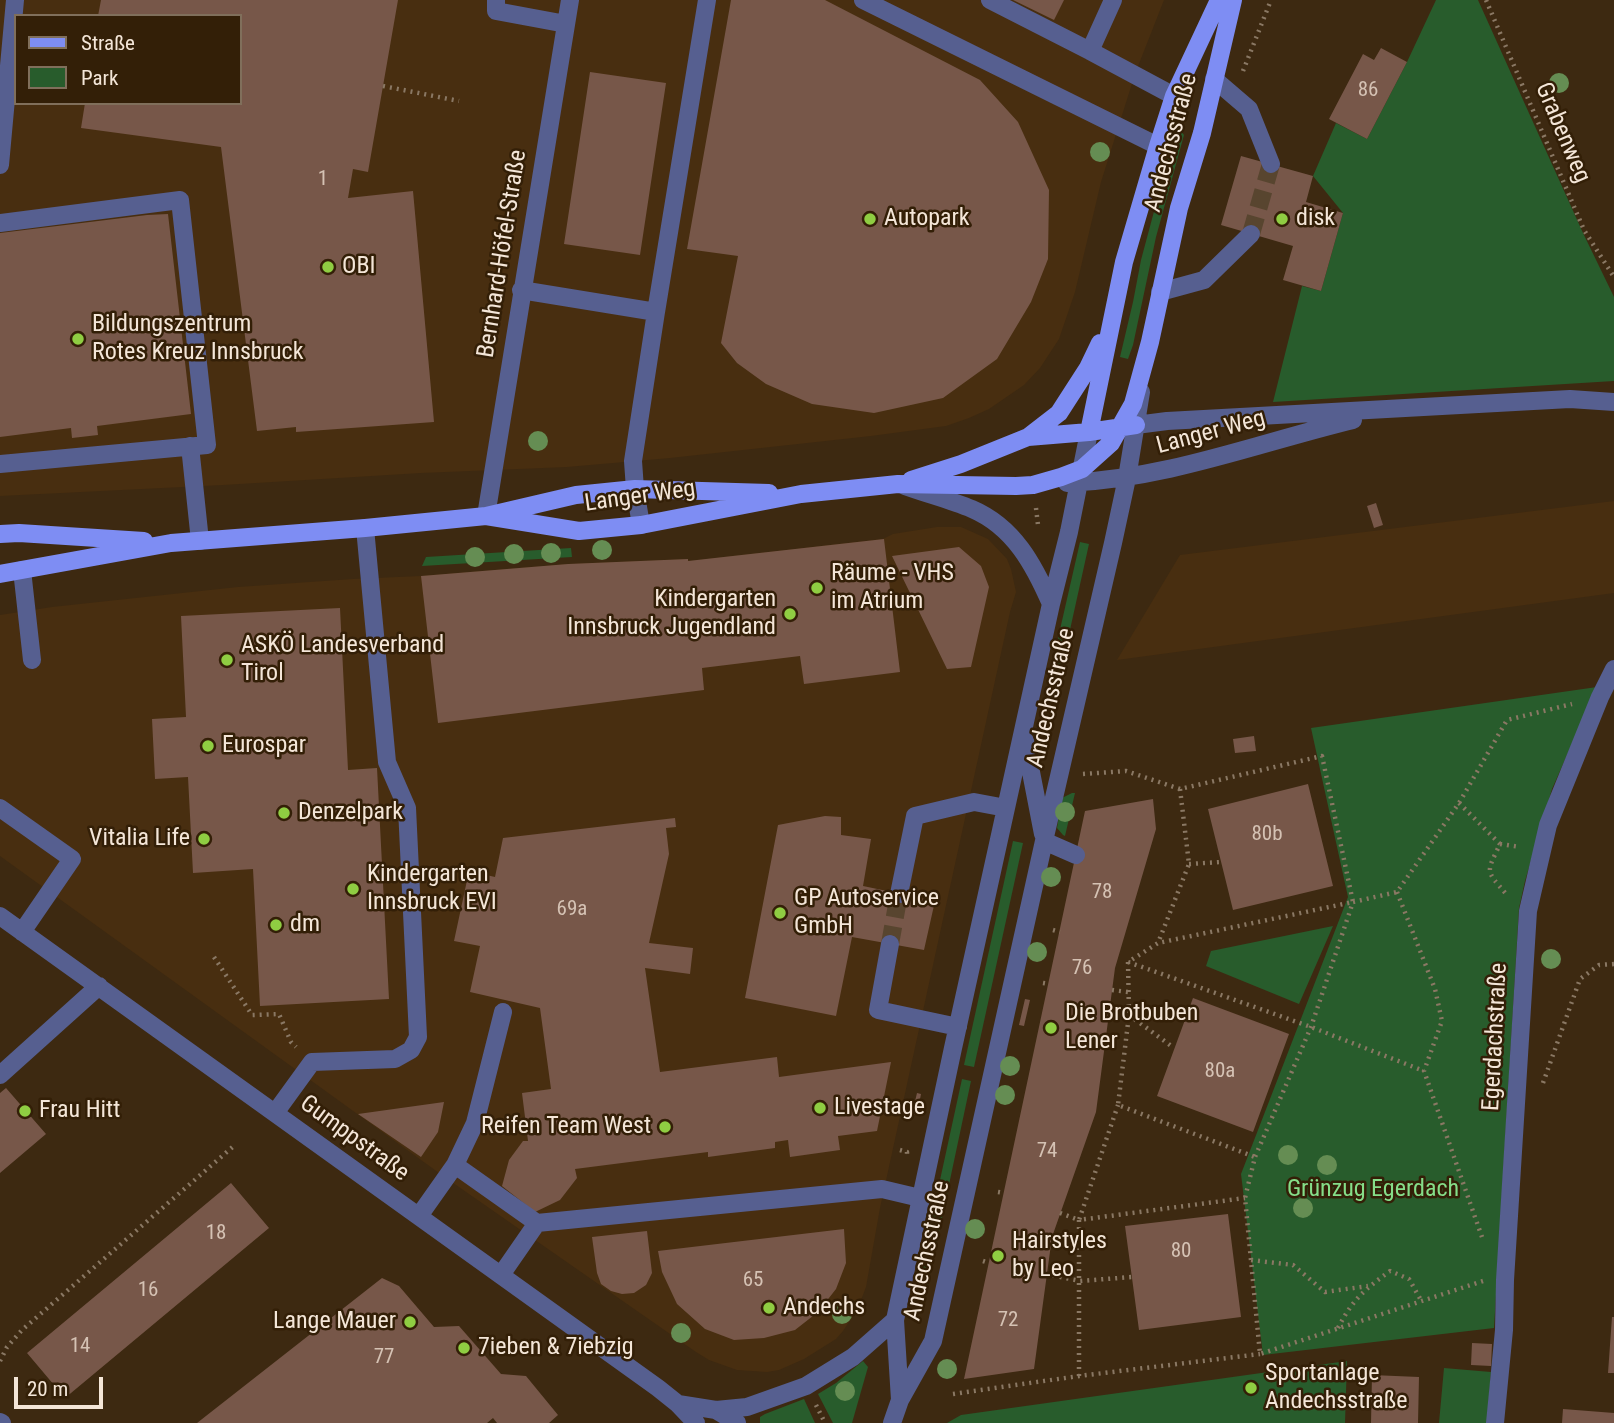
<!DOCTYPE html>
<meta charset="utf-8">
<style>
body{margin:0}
#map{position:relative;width:1614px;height:1423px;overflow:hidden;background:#3d2911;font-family:"Roboto Condensed",sans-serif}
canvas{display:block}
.legend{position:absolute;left:14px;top:14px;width:228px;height:91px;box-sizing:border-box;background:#331f07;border:2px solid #806f5b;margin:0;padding:9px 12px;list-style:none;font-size:21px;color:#f4e6d8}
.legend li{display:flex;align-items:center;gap:14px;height:35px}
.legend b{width:35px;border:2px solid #806f5b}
.scale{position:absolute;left:14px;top:1377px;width:89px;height:32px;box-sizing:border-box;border:4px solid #f4e6d8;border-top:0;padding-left:9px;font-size:21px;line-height:24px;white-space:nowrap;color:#f4e6d8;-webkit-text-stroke:5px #331f07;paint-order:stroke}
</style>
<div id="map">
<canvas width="1614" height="1423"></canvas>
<ul class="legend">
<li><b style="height:9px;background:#7e8df3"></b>Straße</li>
<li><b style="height:19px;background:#285c2c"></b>Park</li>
</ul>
<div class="scale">20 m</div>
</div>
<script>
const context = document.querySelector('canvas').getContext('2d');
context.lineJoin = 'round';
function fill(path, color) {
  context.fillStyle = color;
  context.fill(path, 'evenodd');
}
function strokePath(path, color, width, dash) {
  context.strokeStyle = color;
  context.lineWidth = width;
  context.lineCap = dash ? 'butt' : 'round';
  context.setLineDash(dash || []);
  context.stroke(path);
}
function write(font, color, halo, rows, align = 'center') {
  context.font = font + ' "Roboto Condensed",sans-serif';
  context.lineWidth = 5;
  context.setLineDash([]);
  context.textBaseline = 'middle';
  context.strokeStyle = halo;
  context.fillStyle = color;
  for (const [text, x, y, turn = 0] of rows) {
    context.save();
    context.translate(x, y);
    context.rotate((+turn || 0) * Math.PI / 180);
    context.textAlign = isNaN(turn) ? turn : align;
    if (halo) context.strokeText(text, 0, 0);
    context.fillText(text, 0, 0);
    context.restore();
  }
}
fill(new Path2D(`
 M0,0H1164L1135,74L1101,182L1075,292L1059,339L1040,368L1024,385L989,409L969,418L946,426L871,436L670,458L567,467L421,473L223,485L0,496ZM16,16H240V103H16Z
 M1614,501V593L1117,660L1180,555Z
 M937,527H961L988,539L1007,559L1011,569L1016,592L1010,612L880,1208L866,1287L858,1308L843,1331L836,1339L804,1359L779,1370L767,1372L737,1370L709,1360L696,1352L446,1178L0,856V615L52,607L238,587L353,579L421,576L568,564L688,559L689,561L883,539L893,534Z`), '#482e10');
fill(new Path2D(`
 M1436,0H1478L1583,233L1614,297V381L1273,402L1302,286L1321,291L1343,213L1313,176L1336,123L1367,139L1407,62Z
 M1180,130L1184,135L1156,237L1133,345L1128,359L1120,357L1133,302L1141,260L1175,133L1176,131Z
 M1080,542L1089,544L1058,684L1051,669Z
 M571,548L572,557L422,566L426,557Z
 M1597,687L1552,789L1525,881L1519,908L1494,1328L1263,1355L1241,1174L1348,897L1311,728Z
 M1072,793H1075L1065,836L1063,835L1057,828L1062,798Z
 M1013,841L1023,843L974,1067L964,1065Z
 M1333,926L1299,1004L1206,966L1211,951Z
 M962,1079L971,1081L923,1307L913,1304Z
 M863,1361L868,1367L852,1423H833L818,1394L836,1383Z
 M1347,1361L1345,1423H947L961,1415Z
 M1444,1368L1491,1372L1487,1423H1439Z
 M804,1399L815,1423H760V1417L765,1414Z`), '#285c2c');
fill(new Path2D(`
 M101,0H398L368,172L353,169L348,198L413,191L434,422L296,432V427L257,431L221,147L81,128L85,103H240V16H98Z
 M731,0H825L980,80L1018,122L1049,190L1048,259L1031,302L997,359L943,398L874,413L812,404L766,384L737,363L721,343L738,256L687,249Z
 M1013,0H1064L1054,20Z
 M1381,48L1407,62L1367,139L1329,119L1363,54L1374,60Z
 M590,72L666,83L640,255L564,244Z
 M1241,156L1313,176L1306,202L1343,213L1321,291L1283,280L1293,246L1221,225Z
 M168,214L191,414L97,426L98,435L72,438L71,428L0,437V233L147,215Z
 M1376,503L1383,525L1374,528L1367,506Z
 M884,539L900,672L804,684L800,656L702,668L704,690L438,723L421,576L568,564L688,559V561Z
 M959,547L981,566L989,587L971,667L947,669L892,556Z
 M340,608L348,770L377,768L389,999L260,1006L253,869L193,873L188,777L155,779L152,719L186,717L181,616Z
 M1254,736L1256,751L1235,753L1233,739Z
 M1308,784L1333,886L1233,910L1208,809Z
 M1153,799L1156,829L1115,968L1096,1112L1052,1237L1034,1369L964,1379L1085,811Z
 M825,816L841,817V835L871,839L863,886L935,901L924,950L852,937L836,1016L745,998L778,825Z
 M675,818L676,827L666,828L669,854L649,943L693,948L690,974L645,968L660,1072L777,1057L779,1077L891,1062L877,1131L838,1136L840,1150L790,1157L788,1140L775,1142V1148L708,1157V1152L575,1169L577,1178L560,1200L535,1212L502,1186L509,1160L523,1141H528L522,1093L551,1089L540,1008L470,992L480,946L454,941L469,871L495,877L503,838Z
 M1193,998L1289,1034L1253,1132L1157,1096Z
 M1025,999L1030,1000L1024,1026L1019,1025Z
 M6,1088L46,1134L0,1173V1093Z
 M917,1093L921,1094L917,1115L912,1114Z
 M444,1102L438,1132L421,1157L358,1114Z
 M231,1183L269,1228L65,1398L27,1353Z
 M1228,1214L1241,1317L1139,1330L1125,1226Z
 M844,1229L846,1263L836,1289L818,1312L795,1330L764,1338L734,1340L705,1329L677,1304L662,1272L658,1251Z
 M647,1231L652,1273L646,1285L634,1293L622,1294L611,1291L601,1284L597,1273L592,1237Z
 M382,1278L399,1286L434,1327L459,1326L501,1374L526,1376L558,1415L549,1423H497L493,1418L487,1423H197Z
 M1612,1317H1614V1373H1608Z
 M1472,1343L1492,1344L1491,1366L1471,1365Z
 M1372,1375L1419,1377L1418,1423H1371Z
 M1563,1409L1614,1413V1423H1562Z`), '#775749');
strokePath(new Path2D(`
 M1251,234L1271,164
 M890,944L899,894`), '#58452f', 18, [18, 9]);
strokePath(new Path2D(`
 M1486,0L1584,230L1614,277
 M1243,71L1271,0
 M383,86L459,101
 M1036,508L1038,525
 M1083,774L1126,771L1180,789L1322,756L1353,902L1158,943
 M1180,789L1189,864L1158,943L1128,962L1311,1027L1424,1071
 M1459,803L1500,844C1486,874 1485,869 1507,895
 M1500,844L1520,847
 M1189,864L1221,862
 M1397,892L1435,989L1442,1021L1424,1071L1483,1240
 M1053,930L1060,932
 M214,957L252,1015L279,1014L291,1042L296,1047
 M1128,962L1129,1015L1118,1105L1255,1157
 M1043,983L1049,984
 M1112,990L1128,992
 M1129,1015L1174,1048
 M1543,1083L1580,979L1599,965L1614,964
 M900,1150L907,1152V1154
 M998,1192L1004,1193
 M1060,1213L1079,1220L1118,1105
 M1251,1260L1293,1265L1325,1292L1368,1286
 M983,1261L989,1263
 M1046,1274L1080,1281L1132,1277
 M1483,1281L1260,1354L1245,1198L1255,1157L1311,1027L1353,902L1397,892L1459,803L1507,720L1572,704
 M1338,1328C1353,1299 1364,1290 1390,1271L1409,1279L1422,1302
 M0,1361L7,1347L22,1330L236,1144
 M1079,1376V1220L1245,1198
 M953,1394L1079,1376L1260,1354
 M816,1405L825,1423`), '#8a7864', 4.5, [2, 5]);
strokePath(new Path2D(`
 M496,0V11L566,24
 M863,0L1158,146
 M990,0L1090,51L1113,0
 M1090,51L1174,96
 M1214,79L1249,109L1271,164
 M0,165L15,0
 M0,223L180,200L207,445L0,464
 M521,290L656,312L707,0
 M1160,292L1204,280L1251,234
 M1136,425L1167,421L1570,399L1614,402
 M190,446L200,541
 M1067,483C1166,479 1258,443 1353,420
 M905,486C927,494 951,500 972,509C1014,527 1034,565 1051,604
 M486,516L570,0
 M641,525L635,489L633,461L656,312
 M22,570L32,660
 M1025,741L1043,834
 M0,808L72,859L22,932
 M1044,841L1076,855
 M899,894L915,816L974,802L1006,808
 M0,916L658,1388L678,1404L696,1423
 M890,944L878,1010L958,1027
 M0,1075L99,986
 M275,1113L312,1062L395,1059L411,1050L418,1037L407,808L387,762L365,528
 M455,1165L537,1223
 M419,1216L455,1165L475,1123L503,1012
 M501,1275L537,1223L882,1189L920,1198
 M900,1400L895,1320L953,1048L1051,604L1069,532L1089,432
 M678,1404L716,1410L747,1407L806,1386L853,1357L895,1320
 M716,1410L737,1423
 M0,1422L2,1423
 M892,1423L900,1400L933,1341L1044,841L1113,543L1127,478L1141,392
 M1495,1423L1504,1330L1505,1280L1528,911L1548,825L1600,697L1614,669`), '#565f90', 18);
strokePath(new Path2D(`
 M1089,432L1124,262L1158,146L1174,96L1219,0
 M1028,437L1089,432L1136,425
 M911,480L961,464L1028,437L1059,413L1088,368L1100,343
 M486,516L579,531L641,525L801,494L869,487L898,484L1016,486L1033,485L1061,477L1082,469L1111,443L1133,404L1150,342L1179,208L1202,133L1233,0
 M0,534L19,533L144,541
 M0,574L171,543L365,528L486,516L576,495L635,489L769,493`), '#7e8df3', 18);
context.fillStyle = '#658d53';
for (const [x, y] of [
 [1559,83],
 [1100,152],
 [538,441],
 [602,550],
 [551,553],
 [514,554],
 [475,557],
 [1065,812],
 [1051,877],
 [1037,952],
 [1551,959],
 [1010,1066],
 [1005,1095],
 [1288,1155],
 [1327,1165],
 [1303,1208],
 [975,1229],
 [842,1314],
 [681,1333],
 [947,1369],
 [845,1391]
]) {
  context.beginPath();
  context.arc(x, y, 10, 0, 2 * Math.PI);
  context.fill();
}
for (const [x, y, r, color] of [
 [870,219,7,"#8fcd42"],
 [1282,219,7,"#8fcd42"],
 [328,267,7,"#8fcd42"],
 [78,339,7,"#8fcd42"],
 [817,588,7,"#8fcd42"],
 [790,614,7,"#8fcd42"],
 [227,660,7,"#8fcd42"],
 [208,746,7,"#8fcd42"],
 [284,813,7,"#8fcd42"],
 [204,839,7,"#8fcd42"],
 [353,889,7,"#8fcd42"],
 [780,913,7,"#8fcd42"],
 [276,925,7,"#8fcd42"],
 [1051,1028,7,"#8fcd42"],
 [820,1108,7,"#8fcd42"],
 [25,1111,7,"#8fcd42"],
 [665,1127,7,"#8fcd42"],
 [998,1256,7,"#8fcd42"],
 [769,1308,7,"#8fcd42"],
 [410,1322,7,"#8fcd42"],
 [464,1348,7,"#8fcd42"],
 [1251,1388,7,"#8fcd42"]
]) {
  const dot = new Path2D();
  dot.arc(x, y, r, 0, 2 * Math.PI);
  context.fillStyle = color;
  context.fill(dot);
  strokePath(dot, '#331f07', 2.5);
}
write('21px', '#d5c2b4', null, [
 ["86",1368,91],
 ["1",323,180],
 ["80b",1267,835],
 ["78",1102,893],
 ["69a",572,910],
 ["76",1082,969],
 ["80a",1220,1072],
 ["74",1047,1152],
 ["18",216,1234],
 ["80",1181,1252],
 ["65",753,1281],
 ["16",148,1291],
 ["72",1008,1321],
 ["14",80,1347],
 ["77",384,1358]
]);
write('24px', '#f4e6d8', '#331f07', [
 ["Grabenweg",1562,133,67],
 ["Andechsstraße",1172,143,-75],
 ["Bernhard-Höfel-Straße",503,254,-81],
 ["Langer Weg",1211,433,-15],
 ["Langer Weg",640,497,-8],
 ["Andechsstraße",1052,698,-77],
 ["Egerdachstraße",1496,1037,-87],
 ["Gumppstraße",354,1139,36],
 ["Andechsstraße",928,1251,-78]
]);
write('24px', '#f4e6d8', '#331f07', [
 ["Autopark",884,219],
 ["disk",1296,219],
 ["OBI",342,267],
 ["Bildungszentrum",92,325],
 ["Rotes Kreuz Innsbruck",92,353],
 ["Räume - VHS",831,574],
 ["im Atrium",831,602],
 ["Kindergarten",776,600,"right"],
 ["Innsbruck Jugendland",776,628,"right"],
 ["ASKÖ Landesverband",241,646],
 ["Tirol",241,674],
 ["Eurospar",222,746],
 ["Denzelpark",298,813],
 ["Vitalia Life",190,839,"right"],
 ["Kindergarten",367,875],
 ["Innsbruck EVI",367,903],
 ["GP Autoservice",794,899],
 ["GmbH",794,927],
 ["dm",290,925],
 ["Die Brotbuben",1065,1014],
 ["Lener",1065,1042],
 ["Livestage",834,1108],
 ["Frau Hitt",39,1111],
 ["Reifen Team West",651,1127,"right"],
 ["Hairstyles",1012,1242],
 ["by Leo",1012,1270],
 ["Andechs",783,1308],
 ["Lange Mauer",396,1322,"right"],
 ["7ieben & 7iebzig",478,1348],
 ["Sportanlage",1265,1374],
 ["Andechsstraße",1265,1402]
], 'left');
write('24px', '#85de89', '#331f07', [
 ["Grünzug Egerdach",1373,1190]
]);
</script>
